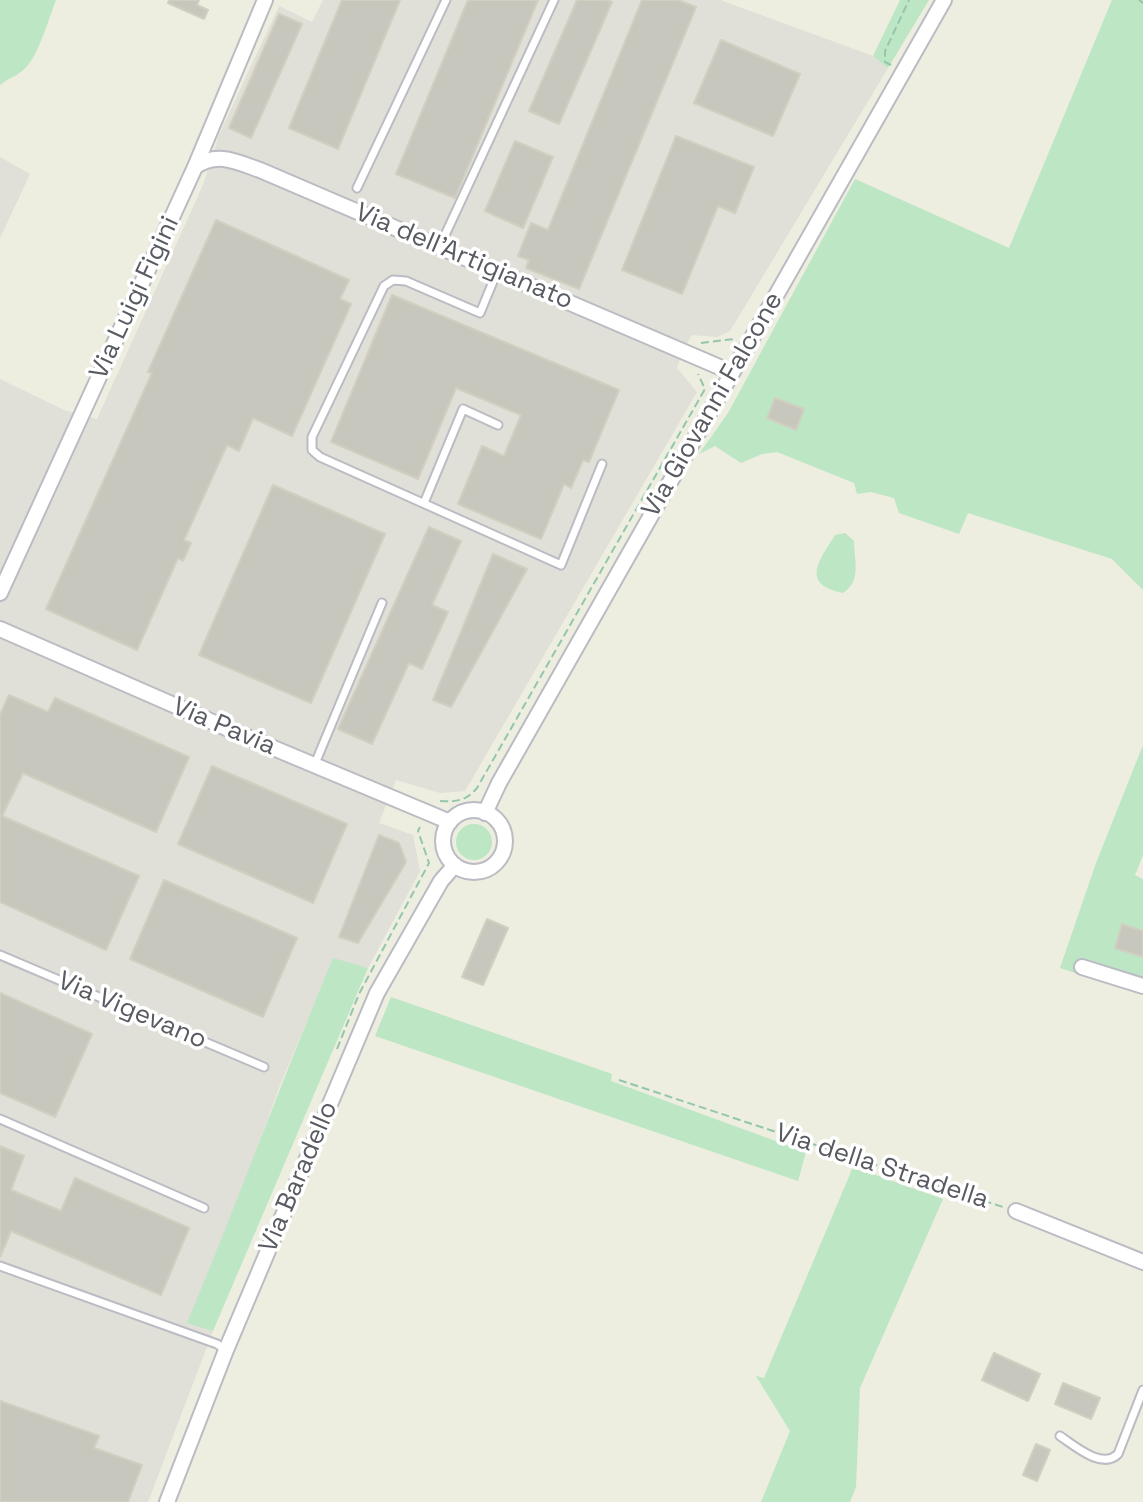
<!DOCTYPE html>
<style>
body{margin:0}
canvas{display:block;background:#edede0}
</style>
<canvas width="1143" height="1502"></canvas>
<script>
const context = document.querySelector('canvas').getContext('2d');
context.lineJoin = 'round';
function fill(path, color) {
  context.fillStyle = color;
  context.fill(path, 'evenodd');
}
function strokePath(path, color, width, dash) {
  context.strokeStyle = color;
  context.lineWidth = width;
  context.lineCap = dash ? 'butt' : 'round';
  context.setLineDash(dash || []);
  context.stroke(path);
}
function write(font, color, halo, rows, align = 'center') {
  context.font = font + ' "Space Grotesk",sans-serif';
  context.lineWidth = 7;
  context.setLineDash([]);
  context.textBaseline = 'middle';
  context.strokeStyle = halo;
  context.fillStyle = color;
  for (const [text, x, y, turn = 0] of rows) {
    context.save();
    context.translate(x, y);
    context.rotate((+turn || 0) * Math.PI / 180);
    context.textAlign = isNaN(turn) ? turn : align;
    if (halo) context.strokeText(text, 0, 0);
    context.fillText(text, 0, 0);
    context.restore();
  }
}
fill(new Path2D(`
 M323,0H720L873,56L888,68L730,331L717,337L692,335L683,350L677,368L697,392L465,791L440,793L396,780L379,823L413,835L420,871L368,968L333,959L280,1085L236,1206L188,1322L213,1331L148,1502H0V379L64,410L97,419L203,185L219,135L279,6L312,22Z
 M0,157L30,174L0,238Z`), '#e0dfd8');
fill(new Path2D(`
 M0,0H56C49,18 37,61 22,71C15,77 7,79 0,85Z
 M900,0H929L888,68L873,56Z
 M1112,0H1143V590L1112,559L968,513L959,534L899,513L894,498L871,492L857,494L854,483L777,452L762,454L741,463L715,446L699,454L728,413L855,179L1009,248Z
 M845,533L854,541C854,560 862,581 843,593C800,584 819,561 835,535Z
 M1143,745V855L1135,875L1143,879V978L1086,961L1081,975L1060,968L1096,863Z
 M456 842a18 18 0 1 1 36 0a18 18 0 1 1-36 0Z
 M333,958L368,968L213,1331L187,1323C238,1202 282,1079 333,958Z
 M391,997L612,1074L611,1081L806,1152L798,1181L375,1036Z
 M853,1167L943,1199L860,1388L856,1487L850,1502H761L790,1431L756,1376L764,1378Z`), '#bce6c4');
const building = new Path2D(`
 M169,0H199L197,5L208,10L204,19L168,3Z
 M342,0H400L338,149L289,128Z
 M468,0H538L455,198L396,174Z
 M577,0H606L612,2L559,124L529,111Z
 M642,0H678L696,7L579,289L526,268L529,260L518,256L531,223L548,230Z
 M279,14L302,24L251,138L229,128Z
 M721,40L800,74L773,136L694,103Z
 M676,136L754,167L735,213L718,206L682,294L622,270Z
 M515,141L553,157L523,228L485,211Z
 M216,220L349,280L340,299L351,304L292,436L253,418L239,451L227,445L184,540L191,543L183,561L178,558L137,650L46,609L152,373L148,372Z
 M392,295L619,390L589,462L583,460L571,488L564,484L541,539L458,504L482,446L504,456L521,415L456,388L418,479L331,442Z
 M775,398L804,409L796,430L767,418Z
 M273,485L385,534L311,703L199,655Z
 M429,527L461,541L432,605L448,612L422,669L409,663L372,744L338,729Z
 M493,554L527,569L451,707L433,700Z
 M9,695L48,712L55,698L189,757L156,832L23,773L2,816L139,876L106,950L0,902V715Z
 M212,766L347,824L313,903L178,844Z
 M379,835L399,843L406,862L358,943L339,937Z
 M164,880L297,938L263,1017L130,959Z
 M487,919L508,928L483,985L462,977Z
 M1122,924L1143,931V957L1115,948Z
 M0,993L92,1034L55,1117L0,1093Z
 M0,1146L24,1156L11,1190L61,1211L75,1178L189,1228L161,1295L11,1231L0,1257Z
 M994,1353L1040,1374L1028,1401L982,1380Z
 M1063,1383L1100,1398L1091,1419L1055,1404Z
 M0,1401L99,1436L94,1448L142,1465L128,1502H0Z
 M1036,1444L1050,1450L1037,1481L1023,1475Z`);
fill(building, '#c8c7be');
strokePath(building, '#d1cfbf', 2);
const lane = new Path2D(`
 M357,188L446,0
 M442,248L446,233L554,0
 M497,272L480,313L406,281L393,280L384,286L312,437V450L320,457L561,565L602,464
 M424,503L463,409L498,425
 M314,766L382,603
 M0,955L264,1067
 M0,1119L204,1208
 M0,1266L217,1344L226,1350
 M1060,1436C1075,1446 1102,1470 1118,1454L1143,1390`);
const street = new Path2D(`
 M195,167C217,151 237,162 260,170L731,372
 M0,593L195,167L265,0
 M0,629L240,734L450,822
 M443 841a31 31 0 1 1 62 0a31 31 0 1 1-62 0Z
 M485,813L499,783L944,0
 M1082,967L1143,986
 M1016,1211L1143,1262
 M167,1502L226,1350L377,993L441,881L455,865`);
strokePath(lane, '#bbbcc3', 11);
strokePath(street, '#bbbcc3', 18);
strokePath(new Path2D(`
 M1139,0L1143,3
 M891,65L885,62V51L909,0
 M701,343L734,339
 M440,801C456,802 466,801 477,788L705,389L698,374
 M337,1049L359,994L429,863L418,831L420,827
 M619,1080L1003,1207`), '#94c6ad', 2, [8, 4]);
strokePath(lane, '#fff', 7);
strokePath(street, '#fff', 14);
write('26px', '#595b62', '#fff', [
 ["Via dell'Artigianato",464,257,23],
 ["Via Luigi Figini",135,298,-65],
 ["Via Giovanni Falcone",713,405,-60],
 ["Via Pavia",224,727,23],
 ["Via Vigevano",132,1011,23],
 ["Via della Stradella",882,1167,18],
 ["Via Baradello",299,1177,-67]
]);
</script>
